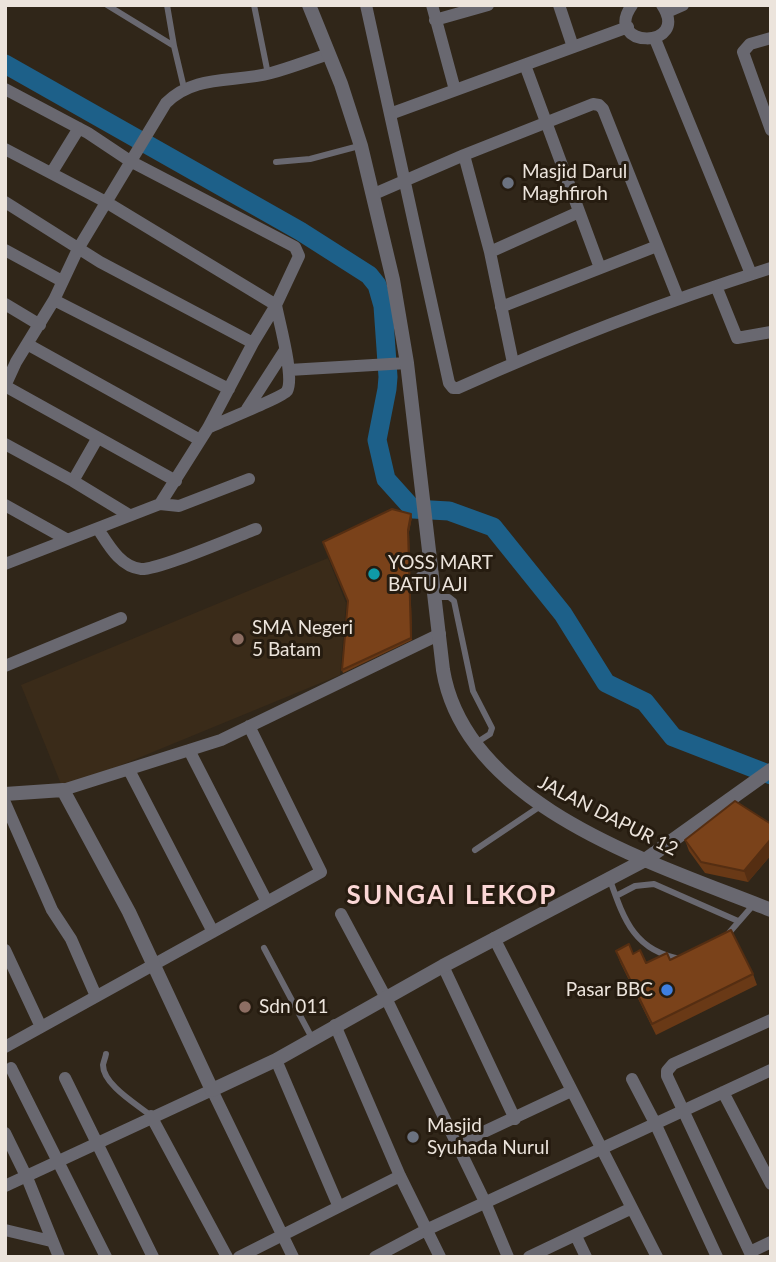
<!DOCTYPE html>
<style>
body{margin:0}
#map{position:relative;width:776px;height:1262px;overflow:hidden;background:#302619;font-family:Lato,sans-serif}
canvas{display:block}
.frame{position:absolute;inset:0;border:7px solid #ece4dc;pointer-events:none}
</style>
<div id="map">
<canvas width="776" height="1262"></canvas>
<div class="frame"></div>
</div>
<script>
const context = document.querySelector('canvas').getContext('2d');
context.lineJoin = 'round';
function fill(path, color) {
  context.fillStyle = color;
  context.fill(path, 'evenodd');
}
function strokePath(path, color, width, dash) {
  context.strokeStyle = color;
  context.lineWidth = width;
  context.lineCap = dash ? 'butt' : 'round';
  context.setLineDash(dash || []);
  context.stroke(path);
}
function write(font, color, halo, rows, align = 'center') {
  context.font = font + ' Lato,sans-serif';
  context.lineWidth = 6;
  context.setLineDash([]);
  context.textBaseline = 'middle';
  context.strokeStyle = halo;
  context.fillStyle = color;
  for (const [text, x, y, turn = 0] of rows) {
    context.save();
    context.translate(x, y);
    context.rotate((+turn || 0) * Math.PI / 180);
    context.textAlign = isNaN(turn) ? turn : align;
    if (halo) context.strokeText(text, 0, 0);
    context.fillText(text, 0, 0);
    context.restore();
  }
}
fill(new Path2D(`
 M328,558L346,603L340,675L63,789L21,685Z`), '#3a2b19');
strokePath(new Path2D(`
 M5,64L300,231L369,275L377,285L383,306L388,377L387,389L377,440L386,479L413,509L449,511L493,527L563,614L606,683L645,702L673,737L771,775`), '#1d6089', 19);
strokePath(new Path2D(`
 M107,5L174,46L184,88
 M167,5L174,46
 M254,5L268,74
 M276,162L310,159L359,146
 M411,584L422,572L431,567
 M436,597H449L454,601L473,691L492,728L490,734L476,743
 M475,850L542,805
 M610,880C624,920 635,952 682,959
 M616,896L635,886L654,884L738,921
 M728,934L755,903
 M264,948L312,1038
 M106,1054C106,1055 103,1064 103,1065C103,1085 138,1105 151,1116`), '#696870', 6);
strokePath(new Path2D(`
 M366,5L449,383L453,388H458C560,342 664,302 771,268
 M432,5L455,90
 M559,5L573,47
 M632,5C601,49 692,50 662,5
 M667,12L683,5
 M435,20L488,5
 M771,38L750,44L743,52L771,130
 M655,39L751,274
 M525,65L600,268
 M5,89L88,133L130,161L295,247L299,256L276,305L253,343L208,428L160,504L5,564
 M390,114L628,27
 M5,149L106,202L276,305C279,322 295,377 287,391C283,397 220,422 208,428
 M464,155L490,252L513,363
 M52,172L79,128
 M374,194L464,155L593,104L599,105L603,109L678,298
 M5,202L100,262L253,343
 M5,250L62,281
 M490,252L579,212
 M716,286L737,338L771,332
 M54,300L229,389
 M5,304L40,325
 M501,307L657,246
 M27,344L200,440
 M289,370L407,363
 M247,409L285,350
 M5,444L73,481L129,515
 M73,481L97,439
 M176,481L5,386L16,362L54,300L78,249L166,103C195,74 234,83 271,73C290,68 310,60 329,54
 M160,504L179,506L249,479
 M5,505L66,539
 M98,529C108,544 120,567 141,569C159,570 234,537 256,529
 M5,666L121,618
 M189,750L267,902
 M129,770L213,932
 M63,790L221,740L440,634
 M5,803L52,910L71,939L96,996
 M341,914L386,998L485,1202L508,1257
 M494,938L657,1257
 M5,950L41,1027
 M443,966L515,1119
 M335,1025L400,1176L440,1257
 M5,1047L321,872L249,726
 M276,1060L338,1205
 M11,1068L106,1257
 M65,1078L153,1257
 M632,1079L655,1123L717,1257
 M723,1092L771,1184
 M151,1116L227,1257
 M5,1133L28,1180L59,1257
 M456,1145L571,1091
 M5,1186L212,1090L293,1257
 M5,1230L51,1241
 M576,1236L586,1257
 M750,1252L771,1242
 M239,1257L400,1176
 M375,1257L426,1230L771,1070
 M529,1257L632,1208
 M752,1257L667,1076V1071L673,1064L771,1020`), '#696870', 12);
strokePath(new Path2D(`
 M309,5L341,84L361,146L393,280L407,363L443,670C466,808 659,865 771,910
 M5,794L63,790L129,912L212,1090L276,1060L443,966L645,860L771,770`), '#696870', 14);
fill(new Path2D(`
 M412,517L409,532L412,640L343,673L342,670Z
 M771,824V855L748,882L705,873L689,851L685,840Z
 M616,951L633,954L646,963L670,960L753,974L757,985L656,1035L620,962Z`), '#693916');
fill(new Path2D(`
 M411,514L412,517L409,532L412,640L411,638L408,530Z
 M771,839V855L748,882L744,871Z`), '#552e12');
const building = new Path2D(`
 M392,509L411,514L408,530L411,638L342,670L348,601L323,542Z
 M735,801L771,824V839L744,871L701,862L685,840Z
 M731,930L753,974L652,1024L616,951L629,944L633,954L640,950L646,963L667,953L670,960Z`);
fill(building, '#7a421a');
strokePath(building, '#552e12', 2);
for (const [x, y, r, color] of [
 [508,183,7,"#6b7280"],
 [374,574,7,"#0f9aa8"],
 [238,639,7,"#8d6e63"],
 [667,990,7,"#3f7fe0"],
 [245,1007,7,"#8d6e63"],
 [413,1137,7,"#6b7280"]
]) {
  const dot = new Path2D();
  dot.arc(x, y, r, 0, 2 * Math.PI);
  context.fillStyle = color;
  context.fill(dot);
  strokePath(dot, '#261c10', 2.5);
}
write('19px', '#ece4dc', '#261c10', [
 ["Masjid Darul",522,172],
 ["Maghfiroh",522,194],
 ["YOSS MART",388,563],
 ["BATU AJI",388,585],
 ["SMA Negeri",252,628],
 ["5 Batam",252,650],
 ["Pasar BBC",653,990,"right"],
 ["Sdn 011",259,1007],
 ["Masjid",427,1126],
 ["Syuhada Nurul",427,1148]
], 'left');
write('19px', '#ece4dc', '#261c10', [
 ["JALAN DAPUR 12",608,816,27]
]);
context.letterSpacing = '2px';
write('bold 26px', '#fbd7d6', '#261c10', [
 ["SUNGAI LEKOP",452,896]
]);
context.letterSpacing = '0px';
</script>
